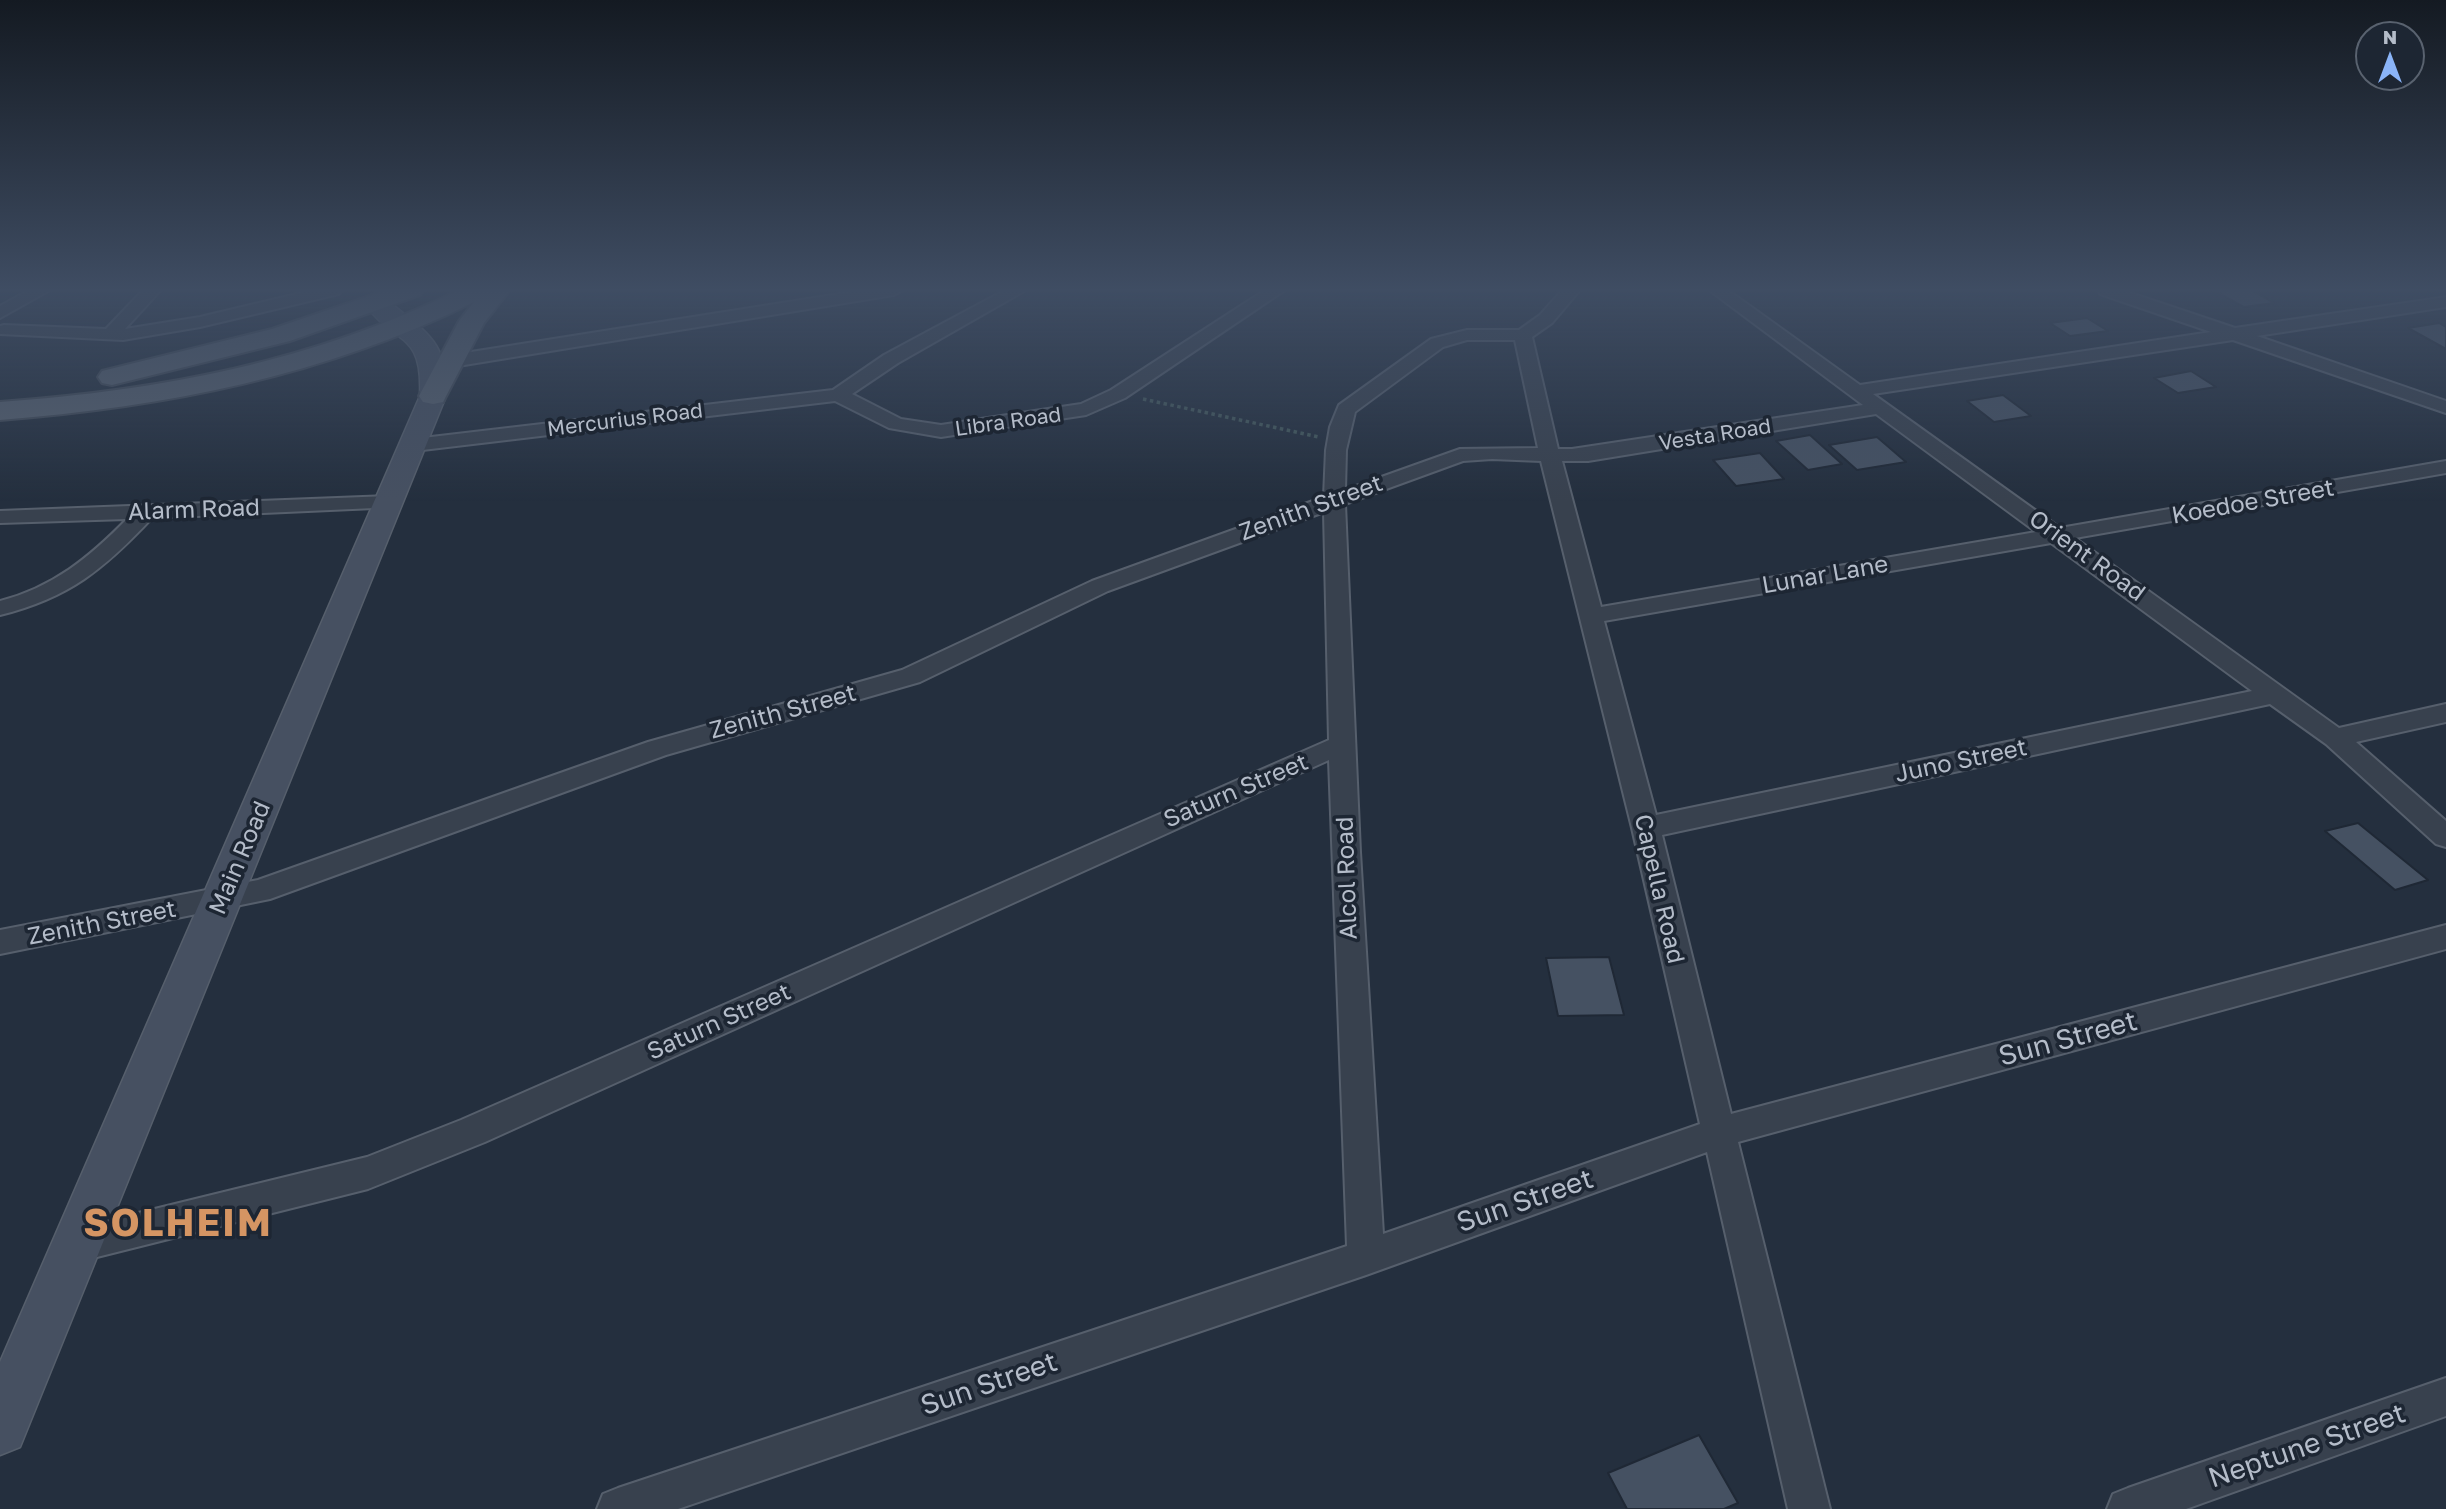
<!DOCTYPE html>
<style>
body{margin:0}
#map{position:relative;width:2446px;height:1509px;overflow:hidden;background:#242f3e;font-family:"Golos Text",sans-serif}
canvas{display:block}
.north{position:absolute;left:2355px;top:21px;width:70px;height:70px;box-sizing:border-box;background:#1d2633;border:2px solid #59626f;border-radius:50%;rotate:0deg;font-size:19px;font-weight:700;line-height:28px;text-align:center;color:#b4bcc9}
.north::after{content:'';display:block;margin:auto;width:24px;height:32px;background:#8ab4f8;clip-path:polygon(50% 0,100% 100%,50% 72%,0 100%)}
</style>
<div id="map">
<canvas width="2446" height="1509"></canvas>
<div class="north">N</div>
</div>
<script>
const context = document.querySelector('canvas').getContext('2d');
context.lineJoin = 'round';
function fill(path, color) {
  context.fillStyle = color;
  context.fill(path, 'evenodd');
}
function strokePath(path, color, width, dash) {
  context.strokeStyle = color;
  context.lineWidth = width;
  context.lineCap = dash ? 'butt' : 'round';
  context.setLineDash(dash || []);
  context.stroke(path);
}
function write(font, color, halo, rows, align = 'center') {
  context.font = font + ' "Golos Text",sans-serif';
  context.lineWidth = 7;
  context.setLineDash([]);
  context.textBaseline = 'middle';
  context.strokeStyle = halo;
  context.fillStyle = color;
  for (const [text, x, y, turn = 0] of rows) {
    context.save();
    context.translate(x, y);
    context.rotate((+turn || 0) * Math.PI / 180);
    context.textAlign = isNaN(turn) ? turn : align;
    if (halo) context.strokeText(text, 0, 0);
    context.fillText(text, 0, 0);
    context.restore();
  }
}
const building = new Path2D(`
 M2214,290H2251L2274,303L2244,307Z
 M2087,318L2108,331L2070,336L2050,323Z
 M2439,323L2446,327V349L2408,328Z
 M2191,371L2216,387L2178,393L2154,378Z
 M2003,395L2031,416L1994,422L1967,401Z
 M1810,435L1842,464L1808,470L1776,441Z
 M1877,437L1906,462L1857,470L1829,445Z
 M1760,453L1784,479L1736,486L1713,460Z
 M2358,823L2428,880L2395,890L2325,831Z
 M1609,957L1624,1015L1558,1016L1546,958Z
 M1699,1435L1738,1503L1724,1509H1627L1608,1473Z`);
fill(building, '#455162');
strokePath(building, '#1f2835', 2);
const street = new Path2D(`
 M29,290H50L0,318V306Z
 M143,290H161L125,329L200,317L313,290H342L339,294L200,327L123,340L0,334V326L4,325L106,329Z
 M864,290H903L894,295L452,367L443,361L452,355Z
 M1005,290H1026L898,363L852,394L901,419L941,425L1081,404L1111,390L1265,290H1285L1125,398L1086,415L941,437L889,428L835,401L414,451L404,445L414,439L833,390L884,355Z
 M1562,290H1580L1552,323L1532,337L1558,449H1572L1863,405L1709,290H1728L1860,385L2211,332L2100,294L2098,290H2122L2235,328L2446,297V307L2257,336L2446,401V413L2233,340L1873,394L2060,528L2446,461V473L2075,538L2339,728L2446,704V722L2356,742L2446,821V847L2436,844L2326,744L2270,704L1662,835L1731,1114L2446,925V949L1738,1142L1830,1509H1788L1707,1152L1366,1275L678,1509H597L603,1494L618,1488L1347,1246L1329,760L485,1142L368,1189L77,1262L64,1257L59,1245L64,1233L77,1228L367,1157L461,1120L1329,740L1324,512L1108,591L920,682L666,755L270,899L0,954V930L258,880L648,742L902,670L1092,581L1324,497L1326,450L1330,427L1339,405L1431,339L1467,330H1519L1540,315ZM1467,340H1515L1538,448L1460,449L1345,490L1346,450L1355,412L1443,347ZM1876,414L2036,532L1601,607L1562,461H1588ZM1492,459L1541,461L1632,828L1700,1124L1383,1234L1360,852L1345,504L1463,461ZM2051,543L2252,691L1656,815L1604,621Z
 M389,496L397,497L400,502L397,507L152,518C104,569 69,598 0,615V601C52,588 90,557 127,519L0,523V511Z
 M2446,1378V1416L2186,1509H2107L2113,1494L2128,1488Z`);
const secondary = new Path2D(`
 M377,297L386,299C425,333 448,339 446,396L20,1447L0,1455V1362L420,396C423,329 395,347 365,304L368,299Z`);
const primary = new Path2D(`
 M387,290H424L420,295L290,341L112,385L102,383L98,377L102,371L272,329Z
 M459,290H510L484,323L443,402L433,404L423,402L419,396L459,321L474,302C325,376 165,407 0,420V402C164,390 310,362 459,290Z`);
strokePath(street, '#565f6c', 4);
strokePath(secondary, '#565f6c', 3);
strokePath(primary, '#414a57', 4);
strokePath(new Path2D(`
 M1143,399L1319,437`), '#44595c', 3.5, [3.5, 3.5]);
fill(street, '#38414e');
fill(secondary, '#465061');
fill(primary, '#56606e');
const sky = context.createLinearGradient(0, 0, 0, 501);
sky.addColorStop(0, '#141a22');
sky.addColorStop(0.58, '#3f4d63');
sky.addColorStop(1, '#3f4d6300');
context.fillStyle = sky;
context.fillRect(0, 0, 2446, 501);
write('21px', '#b4bcc9', '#1d2633', [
 ["Mercurius Road",625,420,-7],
 ["Libra Road",1008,422,-8],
 ["Vesta Road",1715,435,-9]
]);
write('24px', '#b4bcc9', '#1d2633', [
 ["Koedoe Street",2253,502,-10],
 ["Zenith Street",1311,508,-20],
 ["Alarm Road",194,510,-2],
 ["Orient Road",2087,556,36],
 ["Lunar Lane",1825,575,-10],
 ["Zenith Street",783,712,-15],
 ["Juno Street",1961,761,-12],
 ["Saturn Street",1236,791,-23],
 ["Main Road",240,858,-67],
 ["Alcol Road",1347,878,-92],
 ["Capella Road",1659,889,77],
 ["Zenith Street",102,923,-11],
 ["Saturn Street",719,1022,-24]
]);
write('28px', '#b4bcc9', '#1d2633', [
 ["Sun Street",2068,1039,-15],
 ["Sun Street",1525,1201,-19],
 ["Sun Street",989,1384,-19],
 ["Neptune Street",2307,1446,-19]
]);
context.letterSpacing = '2px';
write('bold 38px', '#d59563', '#1d2633', [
 ["SOLHEIM",178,1224]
]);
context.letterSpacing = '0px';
</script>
